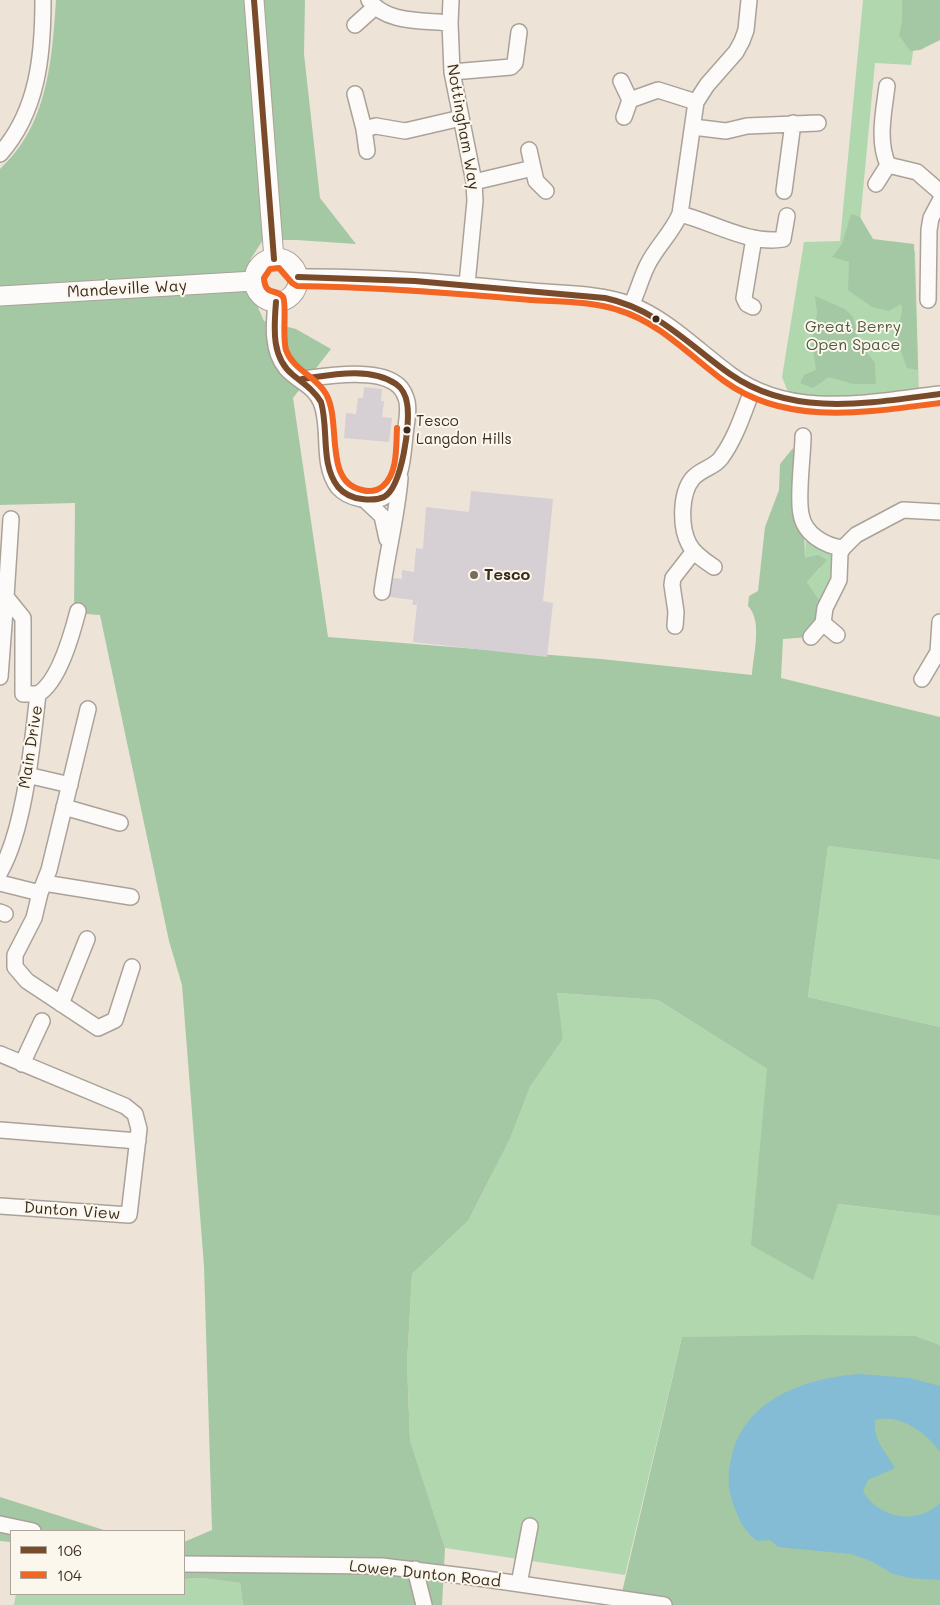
<!DOCTYPE html>
<style>
body{margin:0}
#map{position:relative;width:940px;height:1605px;overflow:hidden;background:#eee3d7;font-family:Mali,sans-serif}
canvas{display:block}
.legend{position:absolute;left:10px;top:1530px;width:175px;height:65px;box-sizing:border-box;background:#fbf7ec;border:1px solid #aea59a;margin:0;padding:6px 9px;list-style:none;font-size:15px;color:#3b2a1e}
.legend li{display:flex;align-items:center;gap:10px;height:25px}
.legend b{width:25px;border:1px solid #aea59a}
</style>
<div id="map">
<canvas width="940" height="1605"></canvas>
<ul class="legend">
<li><b style="height:6px;background:#7a4b2a"></b>106</li>
<li><b style="height:6px;background:#f26522"></b>104</li>
</ul>
</div>
<script>
const context = document.querySelector('canvas').getContext('2d');
context.lineJoin = 'round';
function fill(path, color) {
  context.fillStyle = color;
  context.fill(path, 'evenodd');
}
function strokePath(path, color, width, dash) {
  context.strokeStyle = color;
  context.lineWidth = width;
  context.lineCap = dash ? 'butt' : 'round';
  context.setLineDash(dash || []);
  context.stroke(path);
}
function write(font, color, halo, rows, align = 'center') {
  context.font = font + ' Mali,sans-serif';
  context.lineWidth = 4;
  context.setLineDash([]);
  context.textBaseline = 'middle';
  context.strokeStyle = halo;
  context.fillStyle = color;
  for (const [text, x, y, turn = 0] of rows) {
    context.save();
    context.translate(x, y);
    context.rotate((+turn || 0) * Math.PI / 180);
    context.textAlign = isNaN(turn) ? turn : align;
    if (halo) context.strokeText(text, 0, 0);
    context.fillText(text, 0, 0);
    context.restore();
  }
}
fill(new Path2D(`
 M863,0H940V40H915L911,65L875,63L858,244L915,251L919,396L792,402L782,377L804,242L840,241Z
 M806,526L843,548L825,608L807,582L820,568L805,559Z
 M828,846L940,860V1027L808,997Z
 M556,993L658,1000L767,1069L837,1204L940,1216V1345L916,1336L682,1337L625,1575L445,1548L410,1440L407,1364L412,1274L468,1221L510,1139L530,1087L563,1039Z
 M203,1578L240,1583L243,1605H14L16,1594H184V1579Z`), '#b1d7af');
fill(new Path2D(`
 M56,0H305L304,54L320,198L356,244L297,240H263L250,260L252,294L264,321L296,329L331,349L293,398L328,637L601,659L752,675C753,655 763,621 748,606L749,596L758,591L765,527L779,490L780,464L793,448L802,473L805,558L818,555L827,560L807,582L825,608L811,637L783,639L781,678L940,717V860L828,846L808,997L940,1027V1216L838,1204L813,1280L751,1245L767,1069L658,1000L557,993L563,1039L530,1087L510,1139L468,1221L412,1274L407,1364L410,1440L445,1548L442,1605H243L240,1583L203,1578L184,1579V1542L212,1530L204,1266L182,985L169,941L100,615L74,613L75,503L0,505V169C48,125 52,60 56,0Z
 M902,0H940V40L920,50L910,51L899,35L902,22Z
 M851,214L860,217L873,239L914,244L918,370L907,368C903,357 898,344 897,332C897,322 905,314 901,304L889,311L872,307L848,290L849,262L832,257L842,244Z
 M815,296L845,309L853,317L859,342L875,363L876,384H853L829,377L813,388L800,383L804,375L816,370L812,341L817,313Z
 M807,1335L916,1336L940,1345V1605H619L682,1337Z
 M0,1497L107,1531H11V1542L0,1541Z`), '#a4c8a3');
fill(new Path2D(`
 M859,1374L910,1378L940,1386V1452C927,1433 899,1413 875,1420C873,1441 886,1452 895,1468L868,1480L863,1491C878,1518 916,1526 940,1503V1580L910,1578L893,1574L871,1561L851,1554L778,1547L770,1540L758,1541C745,1534 736,1514 732,1500C727,1485 728,1470 732,1455C746,1398 807,1378 859,1374Z`), '#83bcd4');
fill(new Path2D(`
 M364,387L382,389L381,401H384L382,417L392,418L389,442L344,438L346,413L356,414L358,398H363Z
 M471,491L553,499L543,601L553,603L547,657L413,642L417,605H412L413,600L390,597L393,578L402,579V570L414,572L416,548L423,549L426,507L469,512Z`), '#d6d0d4');
const minor = new Path2D(`
 M369,0C387,24 423,20 450,23
 M451,0L450,23L452,72L474,182L475,201L467,284
 M355,25L375,7
 M452,72L511,67L515,63L519,32
 M621,81L630,100
 M887,86C884,111 877,140 888,165L917,172L940,192
 M355,94L364,129L376,126L405,131L461,118
 M624,117L630,100L658,90L696,102
 M693,127L726,131L747,126L818,123
 M364,129L367,151
 M529,150L533,168
 M0,154C38,111 43,55 43,0
 M474,182L533,168L536,181L546,191
 M876,184L888,165
 M784,191L793,123
 M680,214C713,222 749,245 783,239L787,216
 M298,277C376,276 454,283 532,291C564,294 598,293 629,304C668,319 698,351 731,375C792,420 870,402 940,394
 M928,300L929,230L931,218L940,201
 M276,302C274,323 271,350 286,368C297,381 314,385 321,402C332,428 320,463 338,487C344,494 352,497 361,499C401,508 402,462 405,435C406,424 410,408 406,398C404,392 400,386 395,383C374,368 326,376 302,379
 M631,305C638,292 641,277 648,264C657,246 672,233 680,214L696,102L707,85L736,52L742,41L746,30L749,0
 M753,307L747,304L744,298L754,238
 M803,436C803,456 797,496 801,514C804,534 825,546 843,548L856,535L903,510L940,512
 M365,500L382,516L387,539
 M11,519L6,597L23,618V694H38
 M714,567C705,561 694,554 689,544C680,527 680,493 693,478C701,469 715,467 721,458C736,438 744,411 753,388
 M382,592C387,553 397,516 400,478
 M675,626L676,612L672,585L673,578L694,551
 M837,635L823,623L825,608L839,580L840,553L843,548
 M811,637L823,623
 M0,677L6,597H1
 M922,679L938,652L940,622
 M38,694C59,682 72,634 78,611
 M27,775L70,785
 M64,807L120,823
 M0,872C25,828 32,745 38,694
 M0,883L40,893L34,918L15,955V967L27,981L98,1028L115,1020L132,967
 M44,883L131,897
 M40,893L49,870L88,709
 M0,912L5,914
 M61,1004L87,939
 M0,1054L125,1106L135,1114L139,1129L129,1215L0,1206
 M22,1064L42,1021
 M0,1130L138,1141
 M0,1524L33,1531
 M184,1564L382,1566L472,1577L664,1605
 M415,1569L424,1605
 M519,1584L530,1526`);
const major = new Path2D(`
 M254,0L274,259
 M254 280a22 22 0 1 1 44 0a22 22 0 1 1-44 0Z
 M0,296L254,281`);
strokePath(minor, '#aaa299', 18);
strokePath(major, '#aaa299', 21);
strokePath(minor, '#fcfbf9', 15);
strokePath(major, '#fcfbf9', 19);
strokePath(new Path2D(`
 M254,0L274,259
 M298,277L415,281L605,298C657,309 689,345 730,374C793,418 869,403 940,394
 M276,302C274,328 271,357 293,375C304,384 314,390 321,402C329,429 320,464 338,487C344,494 353,498 362,499C369,500 377,500 384,497C402,487 411,422 407,403C406,396 402,388 396,384C370,366 330,375 302,379`), '#7a4b2a', 6);
strokePath(new Path2D(`
 M397,428C396,446 398,473 383,486C377,491 369,492 362,490C323,482 342,422 326,394C316,376 293,370 286,350C282,337 287,303 283,297C277,288 265,297 264,278L270,269L279,268L292,283L297,286C376,287 453,293 531,300C560,302 590,301 618,310C659,322 690,356 724,381C787,427 868,412 940,403`), '#f26522', 6);
for (const [x, y, r, color] of [
 [656,319,4.5,"#3b2a1e"],
 [407,430,4.5,"#3b2a1e"],
 [474,575,5,"#7a6b5f"]
]) {
  const dot = new Path2D();
  dot.arc(x, y, r, 0, 2 * Math.PI);
  context.fillStyle = color;
  context.fill(dot);
  strokePath(dot, '#fbf7ec', 2);
}
write('15px', '#3b2a1e', '#fbf7ec', [
 ["Tesco",416,421],
 ["Langdon Hills",416,439]
], 'left');
write('16px', '#3b2a1e', '#fbf7ec', [
 ["Nottingham Way",463,127,80],
 ["Mandeville Way",127,289,-3],
 ["Main Drive",31,747,-81],
 ["Dunton View",72,1211,4],
 ["Lower Dunton Road",425,1574,6]
]);
write('16px', '#4f5b40', '#fbf7ec', [
 ["Great Berry",853,327],
 ["Open Space",853,345]
]);
write('bold 16px', '#3b2a1e', '#fbf7ec', [
 ["Tesco",484,575]
], 'left');
</script>
